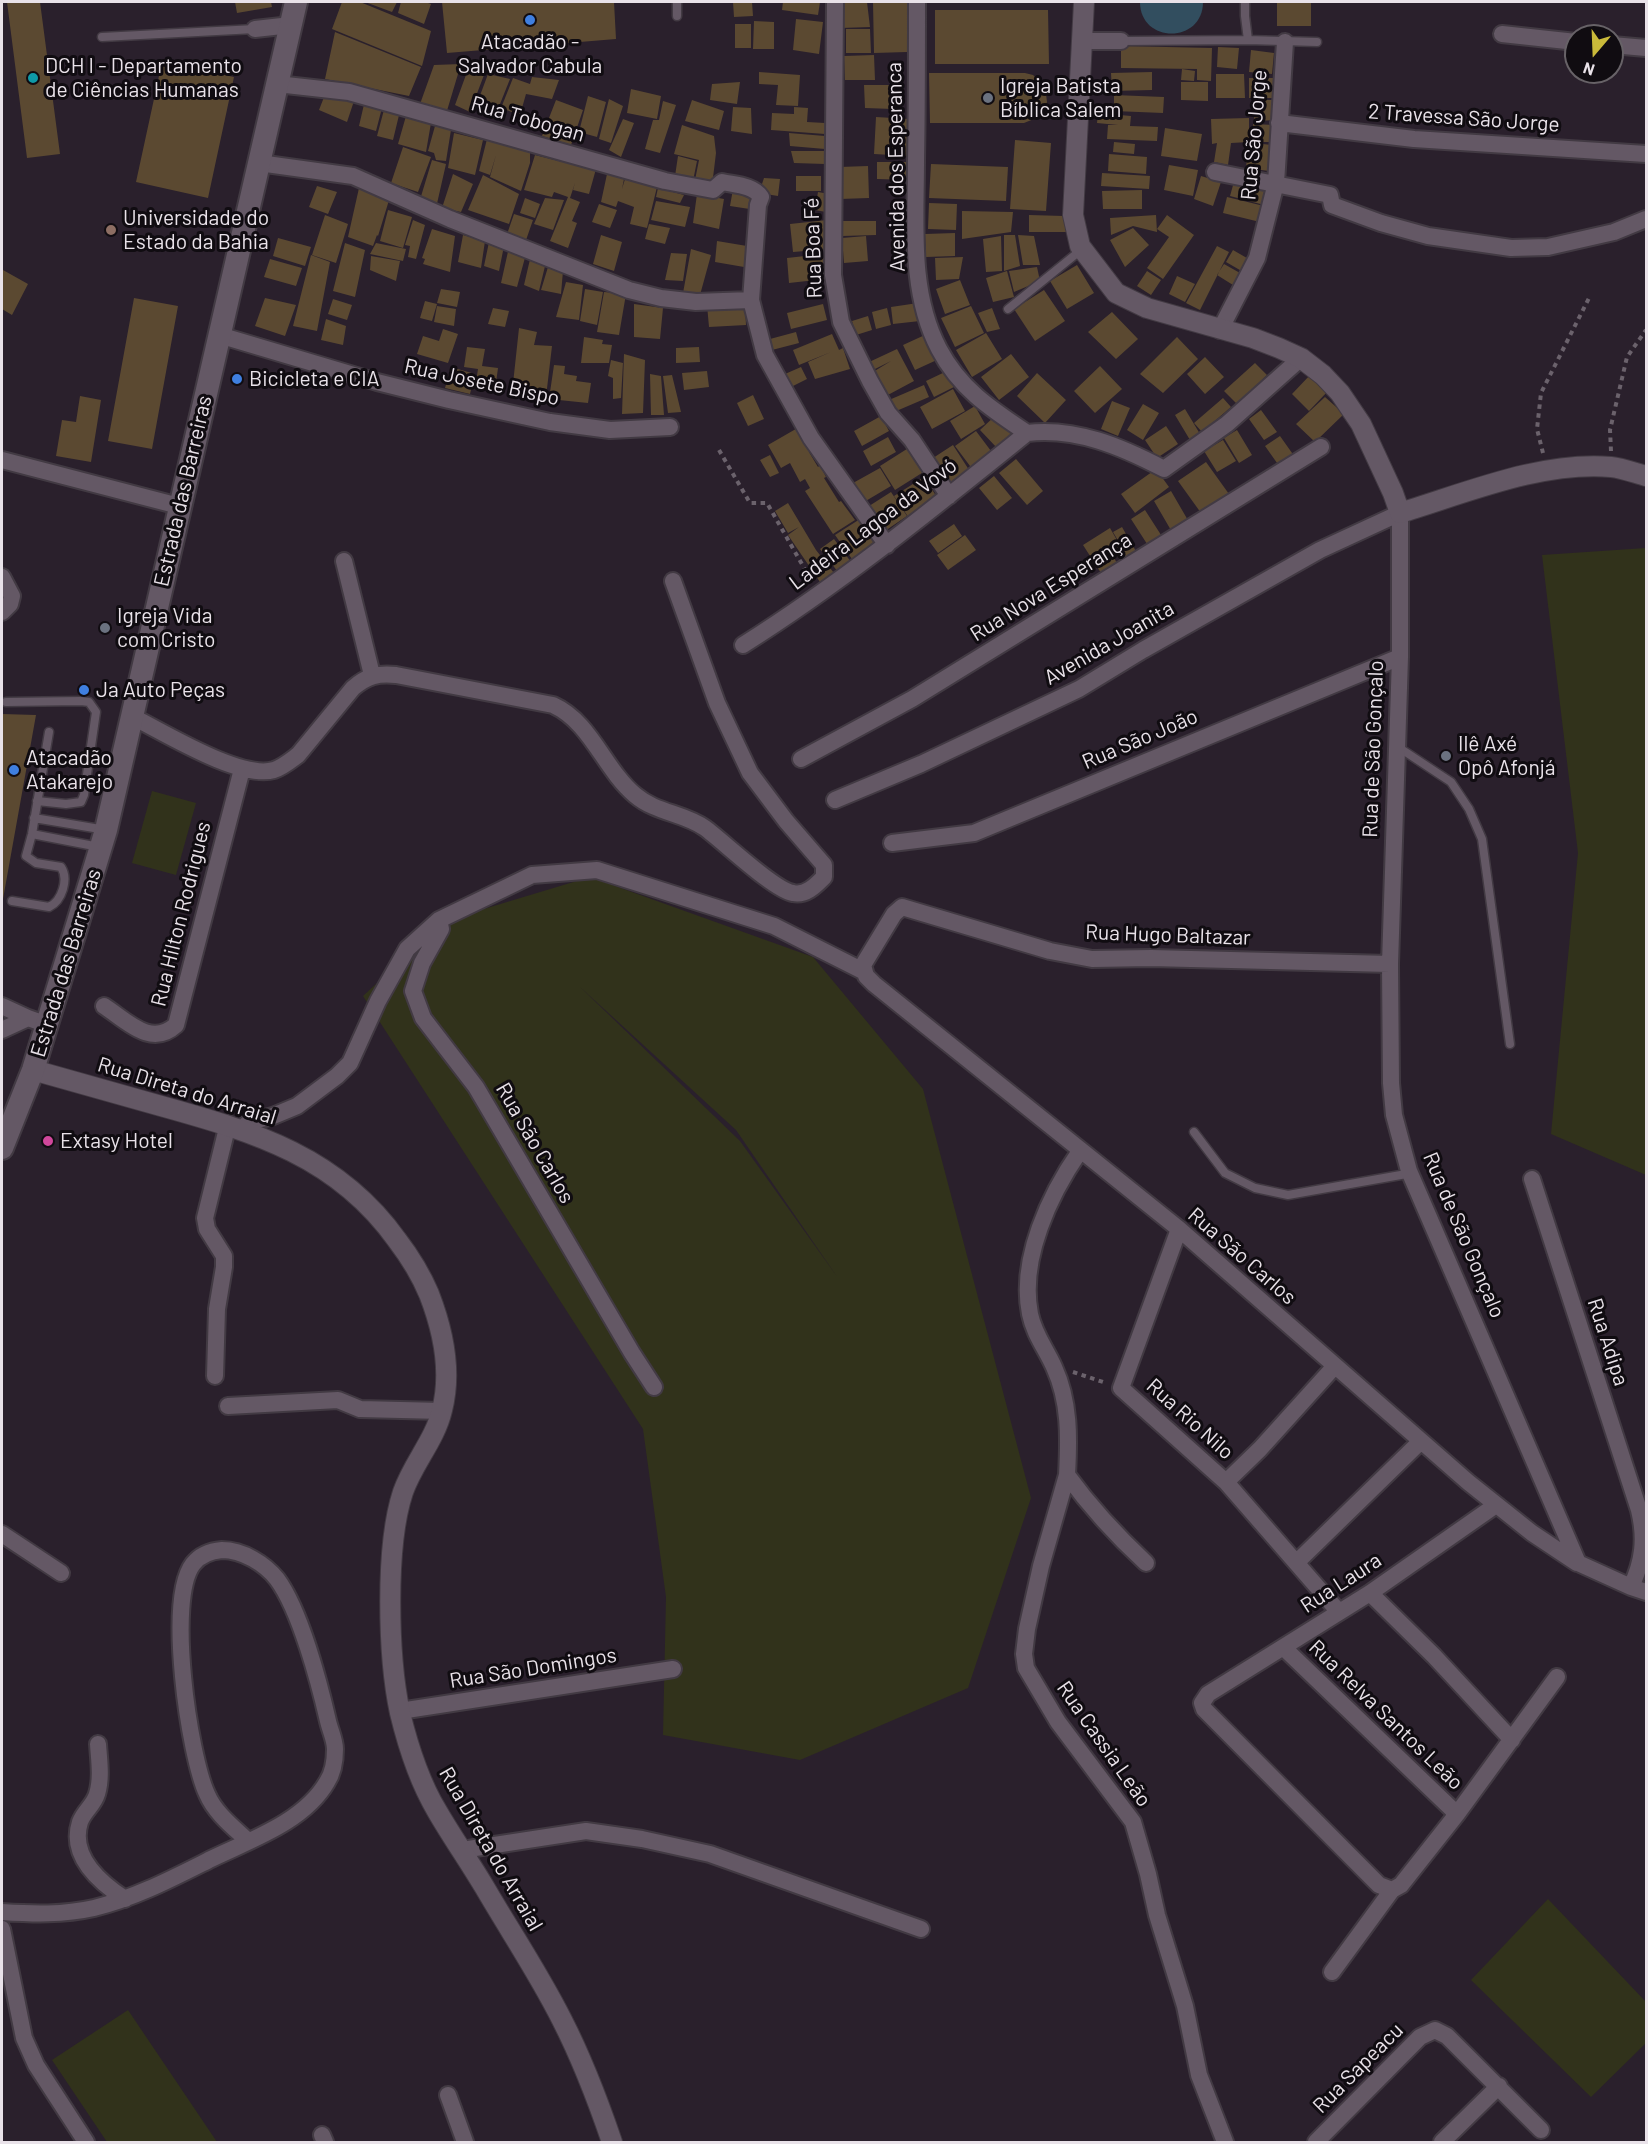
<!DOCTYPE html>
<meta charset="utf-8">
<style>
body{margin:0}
#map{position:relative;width:1648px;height:2144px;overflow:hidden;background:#2a202c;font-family:Barlow,sans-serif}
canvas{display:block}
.frame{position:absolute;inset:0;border:3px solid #e9e2e9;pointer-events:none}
.north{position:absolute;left:1564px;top:24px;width:60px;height:60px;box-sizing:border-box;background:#100c11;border:2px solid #676267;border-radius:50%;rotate:199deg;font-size:16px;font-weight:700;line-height:24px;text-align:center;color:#e9e2e9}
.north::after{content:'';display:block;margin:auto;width:21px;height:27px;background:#caba3a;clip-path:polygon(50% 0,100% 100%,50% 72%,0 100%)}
</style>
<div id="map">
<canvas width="1648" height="2144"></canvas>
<div class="frame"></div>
<div class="north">N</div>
</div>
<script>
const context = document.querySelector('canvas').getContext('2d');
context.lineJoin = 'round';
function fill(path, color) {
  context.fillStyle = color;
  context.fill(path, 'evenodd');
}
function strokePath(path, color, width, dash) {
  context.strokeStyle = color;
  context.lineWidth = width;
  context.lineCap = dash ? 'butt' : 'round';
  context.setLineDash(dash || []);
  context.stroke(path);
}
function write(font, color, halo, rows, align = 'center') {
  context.font = font + ' Barlow,sans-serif';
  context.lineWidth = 6;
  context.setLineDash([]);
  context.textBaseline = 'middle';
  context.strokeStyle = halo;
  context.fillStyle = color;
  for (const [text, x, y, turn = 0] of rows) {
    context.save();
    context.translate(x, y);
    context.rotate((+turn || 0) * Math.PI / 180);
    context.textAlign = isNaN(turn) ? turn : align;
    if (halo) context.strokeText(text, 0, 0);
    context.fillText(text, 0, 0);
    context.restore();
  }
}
fill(new Path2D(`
 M1646,548V1175L1551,1134L1578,853L1542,555Z
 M152,791L196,803L176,875L132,863Z
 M590,877L813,957L923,1089L1031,1498L968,1688L800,1760L663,1735L666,1597L643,1429L363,996L444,921ZM579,986L736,1130L838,1278L740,1141Z
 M1548,1899L1646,2002V2043L1591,2097L1471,1980Z
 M128,2010L217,2142H107L52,2060Z`), '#31321b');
fill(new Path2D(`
 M1140,2H1203C1203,44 1140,44 1140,2Z`), '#324e5f');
fill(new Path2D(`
 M7,2H40L60,154L27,158Z
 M235,2H271L272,7L237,13Z
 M342,2H360L431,31L422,66L332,29Z
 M365,2H397L392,12Z
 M401,2H425L431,4L424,24L398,13Z
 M442,2H614L616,39L447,53Z
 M733,2H752L753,16L734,17Z
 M783,2H820L818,15L782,10Z
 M842,2H867L870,27L841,28Z
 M873,2H908L907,52L874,53Z
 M1277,2H1311V26H1277Z
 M935,10H1048L1049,64H935Z
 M796,19L823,22L819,54L793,50Z
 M754,21L774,22V49H753Z
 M735,24H751V48H735Z
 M846,29H870L871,53H846Z
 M335,32L421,67L409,96L325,79Z
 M1121,46L1212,48L1211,81L1197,80V69L1121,68Z
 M1218,47L1239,48L1237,69L1217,67Z
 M1251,50L1274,53L1272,74L1249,72Z
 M874,55L875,80H845L844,56Z
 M162,62L234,77L208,198L136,182Z
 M461,64L446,114L420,104L434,65Z
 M1182,69L1195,71L1194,81L1181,80Z
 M467,72L484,75L470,112L455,105Z
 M759,72L800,75L798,106L776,105L778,85L759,84Z
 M1152,72V90L1112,91L1111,73Z
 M929,73H1025L1033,75L1045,86L1047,102L1044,110L1039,117L1024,123H930Z
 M488,74L510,79L494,119L475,109Z
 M1216,74H1244L1245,98H1216Z
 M532,77L559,80L552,99L526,94L520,115L501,108L513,78L530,84Z
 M1249,78H1278V98H1249Z
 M740,82L737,104L710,100L712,84Z
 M1181,82H1208V101L1181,100Z
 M864,85H893V109L865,108Z
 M631,89L661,96L657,119L627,113Z
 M326,92L355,98L347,122L319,110Z
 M1114,95L1164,97L1163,113L1114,111Z
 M588,96L606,102L597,137L579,132Z
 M609,99L623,106L611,143L599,139Z
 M365,100L383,104L376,131L359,126Z
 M556,100L583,110L571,145L542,136Z
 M692,100L724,111L719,130L685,121Z
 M1254,100H1277L1278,120L1254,121Z
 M663,101L676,105L660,153L645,149L653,120H659Z
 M385,106L400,111L393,140L377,136Z
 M733,107L751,108L752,134L731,131Z
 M794,107L808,108L807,122L825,123V134L771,130L772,113L794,114Z
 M1098,113L1131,116L1130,126L1158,127L1157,141L1107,139L1108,125H1118L1097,123Z
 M406,116L431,123L426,152L398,144Z
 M876,117L910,119V156L874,154Z
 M1249,118V142L1231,143L1228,165L1214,162L1217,143L1212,144L1211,119Z
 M623,119L634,123L621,157L609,150Z
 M1253,124L1274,125L1273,142H1252Z
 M682,125L714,136L716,153L712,186L695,180L699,160L674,154Z
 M435,126L451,130L446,161L436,160L434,153L428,151Z
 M1165,128L1202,134L1197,161L1161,156Z
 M454,133L483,140L475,175L448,168Z
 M789,133L825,136V149L790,146Z
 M487,139L515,144L514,148L530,149V163L521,191L490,177L496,155L490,175L479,171Z
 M1015,140L1051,143L1046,211L1010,209Z
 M1114,142L1135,144L1134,154L1113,152Z
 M1253,143L1272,145L1269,171L1246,168L1248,147L1252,148Z
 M403,147L431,157L418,192L391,183Z
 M791,151H825V164L794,163Z
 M1109,154L1147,157L1146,174L1108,171Z
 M535,155L563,162L564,159L596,169L589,194L573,190L575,183L570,198L580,202L572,221L577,223L568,248L550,241L568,197L554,192L552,197L524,190Z
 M678,156L697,161L693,181L675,176Z
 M432,160L446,164L436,208L419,203Z
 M877,162H910V180L877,179Z
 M931,164L1008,167L1006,201L929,198Z
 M1169,165L1198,170L1193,196L1164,190Z
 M868,166L869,198L840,199L839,167Z
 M1102,173L1150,176L1149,189L1101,186Z
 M453,174L473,184L461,212L442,208Z
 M607,174L624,179L622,189L625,179L657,187L647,228L630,224L634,207L618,201L616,207L601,202Z
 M483,175L519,194L509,224L468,210Z
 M796,176H821V191H796Z
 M1201,176L1221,182L1213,206L1194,199Z
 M764,178L780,179L778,196L759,193Z
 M1235,178L1273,187L1268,206L1230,196Z
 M317,186L337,192L328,214L309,207Z
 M359,188L390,197L378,236L377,235L373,246L348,237Z
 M658,188L684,195L680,203L656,197Z
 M733,189L757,194L756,210L730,206Z
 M1142,190V209H1103L1102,191Z
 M818,192L829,194L826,212L815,210Z
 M697,194L724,199L719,229L693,223Z
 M1227,197L1264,206L1260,222L1223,213Z
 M525,198L540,204L535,218L520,213Z
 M545,198L564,200L553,230L534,224Z
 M656,201L690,207L685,227L651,220Z
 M929,203L957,204L956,230L928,229Z
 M599,204L617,210L610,228L592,222Z
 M388,210L412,217L403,248L380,241Z
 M962,211L1013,212L1011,232L962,239Z
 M514,214L533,220L525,243L506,237Z
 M325,215L348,224L336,263L312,255Z
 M1029,215L1064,216L1066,232H1029Z
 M1156,215L1157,232L1133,226L1111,235L1110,218Z
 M1167,215L1194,235L1163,279L1147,268L1169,237L1157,229Z
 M413,220L425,225L416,259L408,257L410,246L405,245Z
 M827,220L830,249L793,252L790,224Z
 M841,221H876V235L842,236Z
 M649,224L670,228L665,244L645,239Z
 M1133,228L1149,245L1125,267L1110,240Z
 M432,229L455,236L450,272L423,264L425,259L422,258Z
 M955,233V256L926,257L925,234Z
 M463,235L485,241L481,268L458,262Z
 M601,235L622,242L614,271L593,264Z
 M1004,235H1015L1020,266L1004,271Z
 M1018,235L1034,236L1040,265H1023Z
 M866,236L868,261L844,263L842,238Z
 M1001,236L1002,271L986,272L983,239Z
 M278,238L311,247L305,266L273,256Z
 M717,241L747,246L744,267L715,262Z
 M489,242L504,246L499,271L484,266Z
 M345,243L365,250L355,297L333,291Z
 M376,243L406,249L403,261L370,254Z
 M1217,246L1229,252L1200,310L1186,303Z
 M509,247L526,254L517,287L501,283Z
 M691,249L711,255L700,295L683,293Z
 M1233,250L1252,261L1245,273L1226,262Z
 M671,253L687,254L683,281L665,280Z
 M823,254L825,279L789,283L787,258Z
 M311,255L330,262L317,331L293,326Z
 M531,255L546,262L539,291L524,285Z
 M371,256L400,261L396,281L370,270Z
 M963,257L959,279L936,280L935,258Z
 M270,259L302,268L296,286L264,277Z
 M1224,264L1240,273L1233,285L1217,275Z
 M1077,265L1094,293L1067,309L1050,281Z
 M548,267L563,271L561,294L541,290Z
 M1037,267L1040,281L1014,292L1009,271Z
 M3,270L28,284L12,315L2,309Z
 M1007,271L1014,297L993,302L986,278Z
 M1147,271L1161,280L1151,295L1137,286Z
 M1177,276L1195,284L1185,302L1169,294Z
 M960,280L970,305L945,314L936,289Z
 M566,282L583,285L579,320L556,317Z
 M441,289L460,292L457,307L437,303Z
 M585,289L603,292L597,325L580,321Z
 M1044,290L1065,321L1035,341L1014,309Z
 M604,292L626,294L619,335L597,332Z
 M134,298L178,306L152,449L108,441Z
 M265,298L296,305L285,336L255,326Z
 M333,299L352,305L347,320L328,314Z
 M425,301L437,304L432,321L420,318Z
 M745,302L746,325L709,327L707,305Z
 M918,303L920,321L893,324L891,307Z
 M634,304L663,308L660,339L634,337Z
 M823,304L827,320L791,329L787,313Z
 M437,306L456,309L454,326L434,322Z
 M971,306L984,333L955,347L941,318Z
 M493,308L509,311L505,327L488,324Z
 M887,308L891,325L876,329L872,312Z
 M992,308L1000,329L987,332L978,313Z
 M1112,312L1138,339L1116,359L1088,332Z
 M868,316L872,330L856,335L852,321Z
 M326,319L346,326L343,345L321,340Z
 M519,328L537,332L534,345L552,346L546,397L512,393Z
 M443,329L458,334L448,363L417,354L423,336L439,341Z
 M796,332L799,343L772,350L770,339Z
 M986,333L1002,359L972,377L956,350Z
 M832,334L839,350L843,348L850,369L815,379L808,362L831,352L799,365L793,350Z
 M927,334L939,359L915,370L903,345Z
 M584,337L603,340L602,344L612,345L609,363H581Z
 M1177,337L1198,359L1163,393L1140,374Z
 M467,347L485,349L482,366L498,368L495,390L475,388L478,369L464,367Z
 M699,347L700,362L676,363V348Z
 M897,349L914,381L886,396L873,372L891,361L871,371L867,363Z
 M624,354L645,360L643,413L622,414Z
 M1011,354L1029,377L999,400L981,377Z
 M1205,357L1224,377L1205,394L1187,374Z
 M611,360L623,363L621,398L613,399V378L608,376Z
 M1255,363L1267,375L1237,404L1224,391Z
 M554,365L565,366L564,374L577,376L576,381L591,383L588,403L549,399Z
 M1100,366L1122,389L1095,413L1074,391Z
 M451,367L475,374L470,394L445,388Z
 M801,367L807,379L791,387L785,374Z
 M707,371L709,387L684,390L682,373Z
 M947,371L954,387L934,397L926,381Z
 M1037,373L1066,400L1045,423L1017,396Z
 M650,374L661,376L664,415H651Z
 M1311,374L1328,391L1309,411L1292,394Z
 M672,375L681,412L668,413L663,376Z
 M924,385L929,397L894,412L889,400Z
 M953,389L965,411L932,429L920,407Z
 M753,395L764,419L748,426L737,403Z
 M80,396L101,400L91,462L56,456L62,420L76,422Z
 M1325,397L1344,414L1315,442L1296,424Z
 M1223,398L1231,407L1202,432L1194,423Z
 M1112,401L1130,408L1118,436L1101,429Z
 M1143,404L1159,413L1143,440L1127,430Z
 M975,406L985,424L961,439L950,421Z
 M1185,409L1200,434L1190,440L1175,415Z
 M1261,410L1277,432L1264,440L1249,419Z
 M997,414L1014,433L997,448L980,430Z
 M881,416L889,431L862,446L854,431Z
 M801,426L814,449L809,452L818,467L820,465L826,477L824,478L839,502L841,501L855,520L833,534L805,491L810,488L805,479L800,482L790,463L781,468L768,445Z
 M1166,426L1178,444L1157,458L1145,440Z
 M1237,430L1252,455L1239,463L1224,438Z
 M976,431L994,455L973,470L955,446Z
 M1280,436L1297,460L1282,470L1265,446Z
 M888,437L896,452L871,466L863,451Z
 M1223,440L1236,461L1217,472L1204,451Z
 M953,445L971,473L951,485L933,458Z
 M910,447L925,471L895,490L880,466Z
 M770,455L779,473L770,477L760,460Z
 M1016,459L1043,491L1027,505L999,473Z
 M1206,462L1229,494L1201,513L1178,481Z
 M880,468L891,486L864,502L853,483Z
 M1156,469L1169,487L1135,513L1121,494Z
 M994,476L1012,498L997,510L979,488Z
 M924,477L940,502L911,521L894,496Z
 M1171,491L1189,522L1172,532L1154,501Z
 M891,492L907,516L882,533L866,508Z
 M788,503L816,550L834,573L820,582L788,535L799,527L788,533L775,511Z
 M1145,510L1163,538L1149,547L1131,519Z
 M860,519L876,543L852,559L835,535Z
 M954,524L962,536L938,553L929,541Z
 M1122,527L1137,553L1125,560L1116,546L1120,544L1113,532Z
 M1110,528L1118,542L1108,548L1117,563L1101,573L1083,545Z
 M965,535L976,550L948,570L937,555Z
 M834,539L851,562L838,572L820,549Z
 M2,714L36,715L3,899H2Z`), '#5b4931');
const service = new Path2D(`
 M677,2V16
 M1245,2V16L1248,40
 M102,37L255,29
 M1121,41L1248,40L1317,42
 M1008,309L1081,250
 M6,702L81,701L89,702L96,712L84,795L81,802L66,804L37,801
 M1398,747L1451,782L1469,809L1482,839L1510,1044
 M34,818L106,830
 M32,834L99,847
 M12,901L49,907C62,901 69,879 61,867L36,863L26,856L32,834L49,732
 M1194,1132L1225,1173L1255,1188L1288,1195L1412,1173`);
const minor = new Path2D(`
 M835,2L833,275L841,322L870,381L888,413L912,440L949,496
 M917,2C917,55 917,108 916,161C916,224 909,292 939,349C960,389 991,409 1027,433C1076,427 1122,447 1164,469L1227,424L1301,358
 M255,29L291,25
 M1502,34L1576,42
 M1083,41H1121
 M1612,45L1646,48
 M277,84L349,92L665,181L713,190L722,182C735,185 753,185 761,197L758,205L751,300L765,355L811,438L887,545
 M1279,123L1414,139L1646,154
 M259,163L353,176L450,219L629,290L661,298L696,302L751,300
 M1215,172L1330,195L1332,205L1381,223L1428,236L1511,248L1548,247L1614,232L1646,219
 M1220,330L1257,258L1276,183L1285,42
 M219,335L377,382L449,400L550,422L610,430L670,427
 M2,460L179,506
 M344,561L372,675
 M2,577L12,596L10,604L2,612
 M743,645C843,582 935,507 1027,433
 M133,717C165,733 241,780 274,770C283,767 290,761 298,755L353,688C367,676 378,673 396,675L553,705C591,722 604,769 635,795C656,813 684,813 705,828C724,842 774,890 793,893C806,896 816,885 824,877V865L786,821L750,773L717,703L673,581
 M801,759L912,699L1321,447
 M835,800L921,764L1079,689L1143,650L1320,550L1400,513V657L1390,964L1391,1083L1394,1115L1409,1171L1578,1563L1631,1587L1646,1592
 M892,843L974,833L1400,657
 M439,920L441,929L422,963L413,991L423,1018L476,1087L632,1353L654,1387
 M1390,964L1151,958L1092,959L1050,951L902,907L894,914L863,965L866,976L874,984L1179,1229L1468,1482L1532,1533L1577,1563
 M2,1006L28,1018L48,1025
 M104,1006C127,1021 151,1048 176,1025L242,769
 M2,1030L28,1018
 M243,1130L247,1124L253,1121L273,1116L297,1106L337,1076L350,1063L378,1001L407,949L439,920L532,875L597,870L774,926L863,971
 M1080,1151C1050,1194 1019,1259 1030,1314C1034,1334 1046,1349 1054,1367C1070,1402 1069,1438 1067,1475C1091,1508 1117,1536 1146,1563
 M1532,1179L1639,1510C1646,1539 1643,1561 1631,1587
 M1179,1229L1121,1388L1226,1482L1339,1612
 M215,1376L217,1309L224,1267V1256L207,1229L205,1218L228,1124
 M228,1406L338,1400L360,1409L442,1411
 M1067,1475L1041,1566L1027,1629L1024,1654L1026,1668L1058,1722L1133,1822L1148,1874L1157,1915L1185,2006L1199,2075L1225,2142
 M1226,1482L1260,1449L1334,1367
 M1496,1505L1370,1593L1208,1694L1202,1703L1204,1709L1379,1885L1392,1890L1401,1885L1457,1814L1557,1677
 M2,1534L61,1573
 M1297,1562L1420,1442
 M1370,1593L1434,1656L1512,1740
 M1284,1648L1457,1814
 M400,1711L673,1669
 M98,1744C99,1760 102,1778 97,1794C94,1805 84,1811 80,1822C69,1856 99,1882 125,1899
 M462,1850L586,1831L642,1839L710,1854L921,1929
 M2,1912C33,1914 63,1915 94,1908C135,1898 173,1878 211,1859C250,1840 304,1822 327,1782C333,1773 335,1760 335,1749C335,1740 330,1730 328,1721C319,1682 300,1610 277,1579C265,1564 243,1550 222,1550C210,1551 200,1555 193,1564C166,1599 189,1755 207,1794C215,1813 233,1827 248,1841
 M2,1929L24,2038L36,2065L86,2142
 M1332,1972L1392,1890
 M448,2095L465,2142
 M322,2135L325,2142
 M1316,2142L1420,2037L1435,2030L1447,2036L1541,2130
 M1442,2142L1499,2086`);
const tertiary = new Path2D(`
 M1084,2L1073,215L1080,246L1116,293L1147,308L1253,338L1279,348L1301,358L1323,375L1340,393L1361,424L1393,493L1400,513C1466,493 1541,461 1611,467C1622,468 1635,473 1646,476
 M33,1070C76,1082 118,1094 161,1106C255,1132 338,1157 397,1240C410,1257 421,1275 429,1294C443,1330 452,1371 442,1410C435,1440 413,1463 403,1492C385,1546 388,1657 400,1713C408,1746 419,1781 437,1811C452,1837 469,1861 485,1888C510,1931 539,1974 562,2020C582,2059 598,2101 612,2142`);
const secondary = new Path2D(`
 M2,1148L33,1070L106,830L296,2`);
strokePath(service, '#423a43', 11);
strokePath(minor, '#423a43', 20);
strokePath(tertiary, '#423a43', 22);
strokePath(secondary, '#423a43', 26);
strokePath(new Path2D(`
 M719,450L750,503H767L811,580
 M1611,451L1610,430L1627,357L1646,330
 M1543,453L1537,429L1541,393L1590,296
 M1073,1372L1106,1383`), '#6b626c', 4, [4.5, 4.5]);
strokePath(service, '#645865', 8);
strokePath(minor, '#645865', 16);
strokePath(tertiary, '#645865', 20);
strokePath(secondary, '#645865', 22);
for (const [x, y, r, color] of [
 [530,20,6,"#3f7fe0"],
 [33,78,6,"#0f9aa8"],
 [988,98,6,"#6b7280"],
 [111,230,6,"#8d6e63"],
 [237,379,6,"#3f7fe0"],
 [105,628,6,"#6b7280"],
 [84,690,6,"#3f7fe0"],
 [1446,756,6,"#6b7280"],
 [14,770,6,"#3f7fe0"],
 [48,1141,6,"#d1479c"]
]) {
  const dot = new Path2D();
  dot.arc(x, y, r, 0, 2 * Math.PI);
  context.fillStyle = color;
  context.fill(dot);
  strokePath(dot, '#100c11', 2);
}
write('21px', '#e9e2e9', '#100c11', [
 ["Atacadão -",530,42,"center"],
 ["Salvador Cabula",530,66,"center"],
 ["DCH I - Departamento",45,66],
 ["de Ciências Humanas",45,90],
 ["Igreja Batista",1000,86],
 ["Bíblica Salem",1000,110],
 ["Universidade do",123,218],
 ["Estado da Bahia",123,242],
 ["Bicicleta e CIA",249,379],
 ["Igreja Vida",117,616],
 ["com Cristo",117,640],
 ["Ja Auto Peças",96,690],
 ["Ilê Axé",1458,744],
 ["Opô Afonjá",1458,768],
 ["Atacadão",26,758],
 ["Atakarejo",26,782],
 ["Extasy Hotel",60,1141]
], 'left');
write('21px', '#e9e2e9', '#100c11', [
 ["2 Travessa São Jorge",1464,118,4],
 ["Rua Tobogan",528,119,16],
 ["Rua São Jorge",1254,135,-85],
 ["Avenida dos Esperanca",896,167,-91],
 ["Rua Boa Fé",813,248,-92],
 ["Rua Josete Bispo",482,382,12],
 ["Estrada das Barreiras",183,491,-77],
 ["Ladeira Lagoa da Vovó",873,524,-37],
 ["Rua Nova Esperança",1051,587,-32],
 ["Avenida Joanita",1109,643,-30],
 ["Rua São João",1140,739,-23],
 ["Rua de São Gonçalo",1373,749,-88],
 ["Rua Hilton Rodrigues",181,914,-76],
 ["Rua Hugo Baltazar",1168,935,2],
 ["Estrada das Barreiras",66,963,-73],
 ["Rua Direta do Arraial",187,1091,17],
 ["Rua São Carlos",535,1143,60],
 ["Rua de São Gonçalo",1464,1235,67],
 ["Rua São Carlos",1242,1256,41],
 ["Rua Adipa",1608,1342,72],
 ["Rua Rio Nilo",1190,1419,42],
 ["Rua Laura",1341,1583,-33],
 ["Rua São Domingos",533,1668,-9],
 ["Rua Relva Santos Leão",1386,1715,44],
 ["Rua Cassia Leão",1104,1744,55],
 ["Rua Direta do Arraial",491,1849,60],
 ["Rua Sapeacu",1358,2068,-45]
]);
</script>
